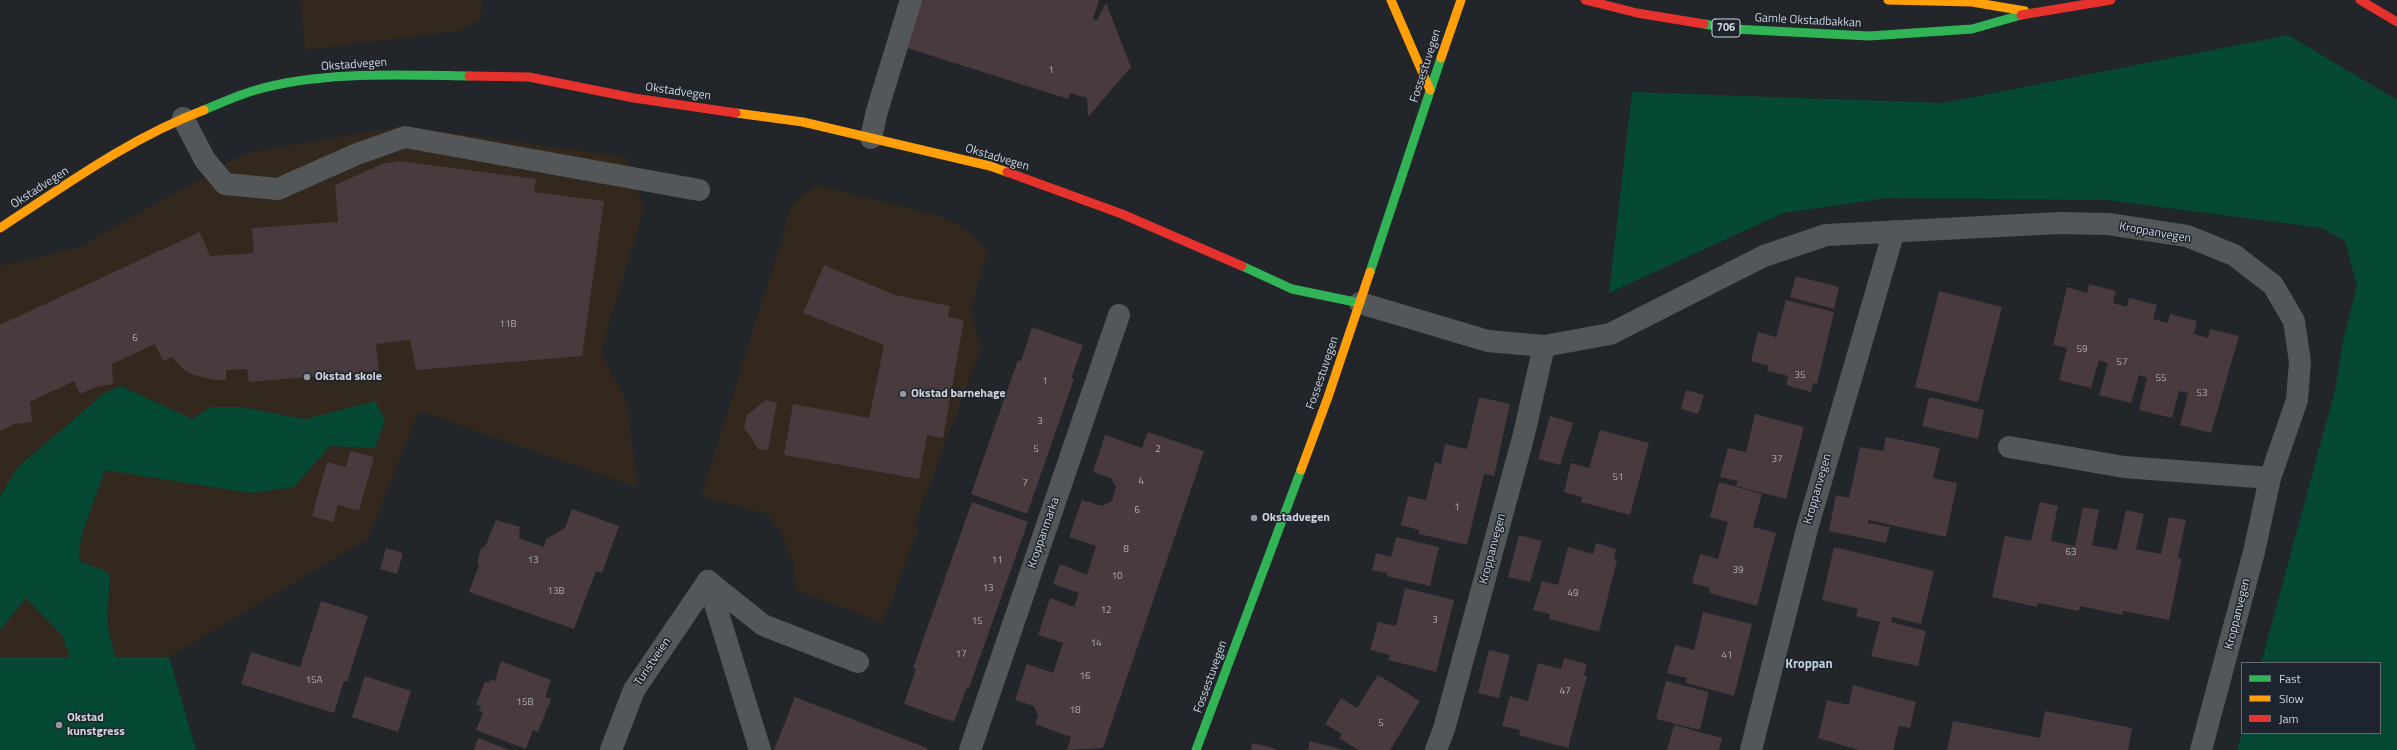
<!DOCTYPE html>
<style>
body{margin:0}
#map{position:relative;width:2397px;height:750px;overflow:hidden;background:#22252a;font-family:"Titillium Web",sans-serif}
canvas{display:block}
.legend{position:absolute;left:2241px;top:662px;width:140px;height:72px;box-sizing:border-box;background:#1e242d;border:1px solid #656a73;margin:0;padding:5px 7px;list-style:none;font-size:12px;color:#d0d4db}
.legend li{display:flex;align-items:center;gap:8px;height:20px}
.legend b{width:20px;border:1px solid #656a73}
</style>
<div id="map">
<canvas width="2397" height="750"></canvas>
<ul class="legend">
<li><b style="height:5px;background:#30b455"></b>Fast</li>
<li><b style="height:5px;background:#ff9f0a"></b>Slow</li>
<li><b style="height:5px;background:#e5322d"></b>Jam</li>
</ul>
</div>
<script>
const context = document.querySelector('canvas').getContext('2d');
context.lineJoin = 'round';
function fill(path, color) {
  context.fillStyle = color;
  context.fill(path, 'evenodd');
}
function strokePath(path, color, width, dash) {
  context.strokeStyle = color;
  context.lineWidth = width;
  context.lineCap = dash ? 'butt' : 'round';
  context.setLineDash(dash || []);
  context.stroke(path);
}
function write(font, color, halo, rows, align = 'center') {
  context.font = font + ' "Titillium Web",sans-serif';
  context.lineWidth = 3;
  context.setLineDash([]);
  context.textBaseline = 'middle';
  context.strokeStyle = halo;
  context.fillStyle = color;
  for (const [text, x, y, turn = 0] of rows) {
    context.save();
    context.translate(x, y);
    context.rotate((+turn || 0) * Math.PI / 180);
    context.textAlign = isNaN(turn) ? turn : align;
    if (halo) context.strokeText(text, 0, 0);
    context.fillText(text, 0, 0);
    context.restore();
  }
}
fill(new Path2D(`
 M300,0H483L480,19L459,31L305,50Z
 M402,126L626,157L644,209L601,352L627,402L638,488L419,411L368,539L169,657H0V266L79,247L245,153Z
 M816,185L941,216L967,230L988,250L971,309L981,348L915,523L918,529L883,623L797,591L793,562L783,536L767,514L701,497L792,205Z`), '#32281d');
fill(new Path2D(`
 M2288,35L2397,100V750H2237L2242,733H2380V663H2261L2335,390L2344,336L2357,286L2345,241L2322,228L2106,200L1887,198L1783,213L1609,293L1632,92L1943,103Z
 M121,386L192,419L210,407H241L305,419L375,401L385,420L375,448L330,446L294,487L251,493L105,470L81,537L79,561L110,573L107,623L115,657H169L196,750H0V657H70L62,635L26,598L0,630V496L18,467L103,394Z`), '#054833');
fill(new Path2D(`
 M922,0H1099L1093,19L1097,20L1106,3L1131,67L1088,117L1087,98L1070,93L1068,99L907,48Z
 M400,161L536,179L534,192L604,201L582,356L416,370L410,340L376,344L379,371L249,382L247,369L226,370V380H215L194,375L184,370L172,357L163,361L155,344L112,364L113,384L96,387L80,394L74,381L30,402L32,422L14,424L0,431V325L200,232L210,256L254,253L252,228L338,222L335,185L382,164Z
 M824,265L895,295L950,306L948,317L964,320L943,438L927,435L919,479L784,455L793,404L869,418L884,345L803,313Z
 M1796,276L1839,287L1834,309L1790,297Z
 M2089,284L2116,291L2113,303L2127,307L2129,298L2157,305L2153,319L2168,323L2170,314L2197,321L2194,334L2208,338L2210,329L2239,336L2211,433L2180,425L2188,393L2179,391L2172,418L2139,410L2147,378L2139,375L2131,403L2099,395L2108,363L2099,360L2091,388L2059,380L2067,348L2053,345L2067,287L2087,293Z
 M1939,291L2002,307L1978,402L1915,387Z
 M1786,300L1834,312L1817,384L1813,383L1811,392L1786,385L1788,376L1767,371L1769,366L1751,361L1758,332L1776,337Z
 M1032,327L1083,345L1071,379H1074L1027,514L971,494L1018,360L1021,361Z
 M1686,390L1704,395L1698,414L1681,409Z
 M1479,397L1510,404L1494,476L1484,474L1467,545L1419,534V530L1401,525L1408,496L1426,500L1435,462L1441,464L1445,444L1467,449Z
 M1929,397L1984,410L1978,439L1922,426Z
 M766,400L777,403L768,450L758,449L744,427L747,415Z
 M1755,414L1804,427L1786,499L1736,486L1738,481L1720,477L1728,448L1746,452Z
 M1550,416L1573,423L1560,465L1538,459Z
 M1600,430L1649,443L1630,515L1581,502L1582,497L1564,492L1571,463L1589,468Z
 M1148,432L1204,451L1103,748L1067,750L1071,737L1035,724L1038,716L1034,706L1015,700L1027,664L1053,673L1063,643L1038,635L1050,598L1074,607L1079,593L1053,584L1060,564L1087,575L1096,546L1069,537L1082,500L1102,506L1112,501L1116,487L1111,478L1093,472L1105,435L1142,448Z
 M1886,437L1940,448L1933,478L1957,483L1946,537L1868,520V523L1890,527L1886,543L1829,531L1836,495L1849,498L1860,447L1883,451Z
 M350,451L374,457L359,511L338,505L333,522L312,516L327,462L346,467Z
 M1719,482L1762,494L1753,527L1776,533L1757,606L1709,593L1710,588L1692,583L1700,554L1718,559L1728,522L1710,517Z
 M972,502L1028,522L969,688L967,687L954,722L904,704L916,669L913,668Z
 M2040,502L2058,506L2051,541L2075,546L2083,507L2099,510L2092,545L2117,550L2126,510L2144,514L2136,549L2161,554L2169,517L2186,520L2178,558H2182L2169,620L2123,611L2122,615L2080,606L2079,611L2038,603L2037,607L1992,597L2005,536L2031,541Z
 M572,509L619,526L602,573L596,571L574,629L469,592L479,565L477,562L481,548L485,547L496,520L520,527L519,538L544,547L546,539L565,528Z
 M1519,535L1542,541L1530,582L1508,577Z
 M1396,537L1439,547L1430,586L1387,576V573L1372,570L1376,553L1391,557Z
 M1596,543L1616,549L1614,559L1617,560L1599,632L1549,619L1550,614L1533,610L1542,581L1558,585L1568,547L1593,554Z
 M1834,547L1934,571L1921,624L1892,617L1891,622L1926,631L1918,666L1871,656L1880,622L1856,616L1858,609L1822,600Z
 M386,548L403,553L397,574L380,569Z
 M1405,588L1454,600L1436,672L1388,660L1390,655L1370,650L1378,622L1396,626Z
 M321,601L368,616L347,682L344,681L334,713L241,684L251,652L300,667Z
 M1703,612L1752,624L1734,696L1686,683L1687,678L1667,673L1675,645L1694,650Z
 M1489,650L1510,655L1499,698L1478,693Z
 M1564,658L1587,664L1584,675L1587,676L1568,748L1519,735L1520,730L1502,726L1510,696L1528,701L1538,663L1561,669Z
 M501,661L551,680L545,697L551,699L538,732L533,730L526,749L476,730L483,713L479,711L481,706L476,705L485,681L489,683L491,679L495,681Z
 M1378,675L1420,701L1390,750H1358L1339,738L1342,734L1325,724L1341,698L1357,708Z
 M365,676L411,691L398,732L352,717Z
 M1666,681L1709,692L1700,730L1656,719Z
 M1853,685L1916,702L1910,728L1899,726L1893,750H1859L1818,738L1827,700L1849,705Z
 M795,697L927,748V750H774Z
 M2045,711L2132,728L2128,750H1947L1953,721L2040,738Z
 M1674,725L1722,738L1719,750H1667Z
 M478,738L509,750H474Z
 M1310,741L1343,750H1308Z
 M1252,743L1276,749V750H1251Z`), '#483a3d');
strokePath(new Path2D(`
 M183,118L205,160L225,184L278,189L357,154L405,137L699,190
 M871,138L877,111L911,0
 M2009,447L2124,467L2270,478
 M708,581L760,750
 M708,581L763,625L858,662
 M970,750L1119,315`), '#54575a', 22);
strokePath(new Path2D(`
 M1360,303L1488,341L1544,346L1610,334L1764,256L1826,235L2060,223L2108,224L2187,236L2234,255L2273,285L2294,321L2300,362L2297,400L2270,478L2254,552L2201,750
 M611,750L634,690L708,581
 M1436,750L1444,729L1524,434L1544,346
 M1751,750L1807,529L1894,231`), '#54575a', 22);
strokePath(new Path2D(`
 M1704,24L1733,29L1869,36L1972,29L2021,15
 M204,110C221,103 238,95 256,90C320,71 402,75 469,76
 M1242,266L1292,289L1360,303
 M1370,272L1441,58
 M1196,750L1301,470`), '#30b455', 9);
strokePath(new Path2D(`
 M1391,0L1430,90
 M1888,0L1972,2L2025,11
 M1441,58L1461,0
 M736,113L803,122L990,166L1007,172
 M0,228C66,185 130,138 204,110
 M1301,470L1328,397L1370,272`), '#ff9f0a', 9);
strokePath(new Path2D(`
 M1585,0L1637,13L1704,24
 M2360,0L2397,22
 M2021,15L2111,0
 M469,76L529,77L634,98L736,113
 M1007,172L1122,214L1242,266`), '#e5322d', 9);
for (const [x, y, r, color] of [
 [307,377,4,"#93979d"],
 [903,394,4,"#93979d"],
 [1254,518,4,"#93979d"],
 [59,725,4,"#93979d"]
]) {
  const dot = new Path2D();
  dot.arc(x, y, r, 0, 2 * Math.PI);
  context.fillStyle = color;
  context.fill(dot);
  strokePath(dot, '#1e242d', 1.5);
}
write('10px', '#aeaeb4', null, [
 ["1",1051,71],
 ["11B",508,325],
 ["6",135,339],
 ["59",2082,350],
 ["57",2122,363],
 ["35",1800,376],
 ["55",2161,379],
 ["1",1045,382],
 ["53",2202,394],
 ["3",1040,422],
 ["5",1036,450],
 ["2",1158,450],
 ["37",1777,460],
 ["51",1618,478],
 ["4",1141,482],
 ["7",1025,484],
 ["1",1457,508],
 ["6",1137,511],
 ["8",1126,550],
 ["63",2071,553],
 ["13",533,561],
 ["11",997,561],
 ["39",1738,571],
 ["10",1117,577],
 ["13",988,589],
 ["13B",556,592],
 ["49",1573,594],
 ["12",1106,611],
 ["3",1435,621],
 ["15",977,622],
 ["14",1096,644],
 ["17",961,655],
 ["41",1727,656],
 ["16",1085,677],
 ["15A",314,681],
 ["47",1565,692],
 ["15B",525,703],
 ["18",1075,711],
 ["5",1381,724]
]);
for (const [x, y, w] of [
 [1726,28,28]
]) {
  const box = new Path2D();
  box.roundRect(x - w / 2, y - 9, w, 18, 3);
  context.fillStyle = '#1e242d';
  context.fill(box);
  strokePath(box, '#d0d4db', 1);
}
write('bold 11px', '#d0d4db', null, [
 ["706",1726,28]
]);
write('12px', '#d0d4db', '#1e242d', [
 ["Gamle Okstadbakkan",1808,21,3],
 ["Okstadvegen",354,65,-4],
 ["Fossestuvegen",1426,66,-72],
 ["Okstadvegen",678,92,8],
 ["Okstadvegen",997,158,17],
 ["Okstadvegen",40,188,-33],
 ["Kroppanvegen",2155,233,10],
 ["Fossestuvegen",1323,373,-71],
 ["Kroppanvegen",1818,489,-74],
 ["Kroppanmarka",1044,533,-71],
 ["Kroppanvegen",1493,549,-75],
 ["Kroppanvegen",2238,614,-76],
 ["Turistveien",653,662,-56],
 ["Fossestuvegen",1211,677,-70]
]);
write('bold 12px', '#d0d4db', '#1e242d', [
 ["Okstad skole",315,377],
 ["Okstad barnehage",911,394],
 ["Okstadvegen",1262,518],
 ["Okstad",67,718],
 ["kunstgress",67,732]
], 'left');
write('bold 13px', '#c2cbd7', '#1e242d', [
 ["Kroppan",1809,665]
]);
</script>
